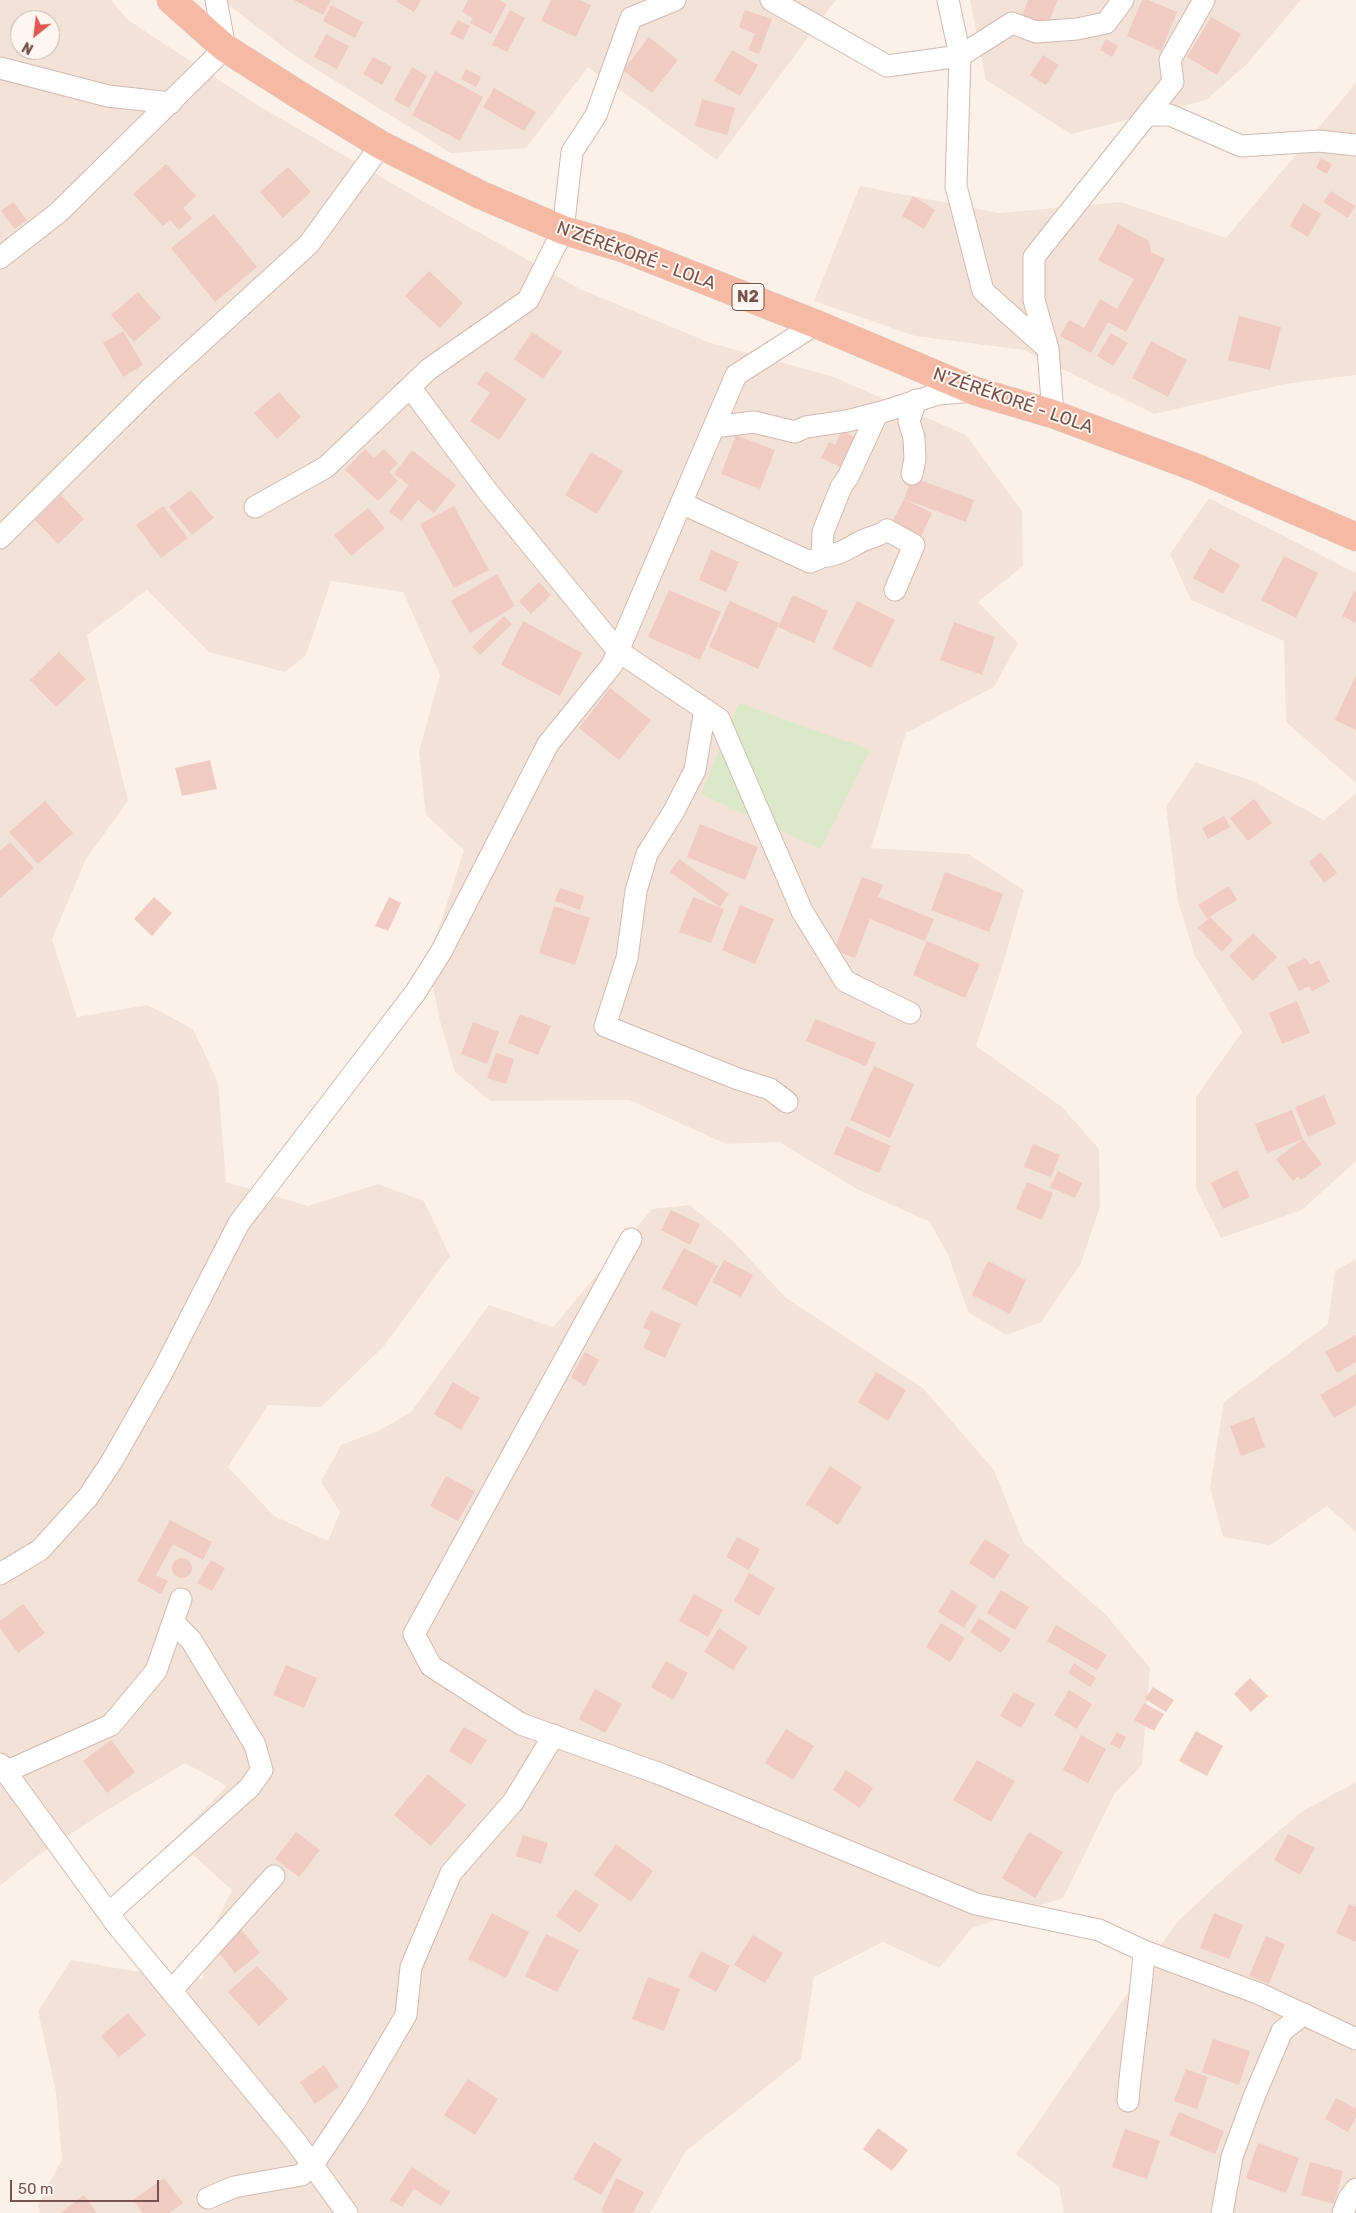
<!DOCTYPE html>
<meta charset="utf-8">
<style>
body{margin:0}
#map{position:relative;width:1356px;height:2213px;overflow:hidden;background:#fcf1e9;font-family:Rubik,sans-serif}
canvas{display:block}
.north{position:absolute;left:10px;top:10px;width:50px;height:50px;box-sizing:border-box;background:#fef6f0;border:1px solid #c8b5af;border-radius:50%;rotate:209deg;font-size:14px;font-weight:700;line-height:20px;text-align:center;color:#76544d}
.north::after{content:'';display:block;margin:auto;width:18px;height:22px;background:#e05854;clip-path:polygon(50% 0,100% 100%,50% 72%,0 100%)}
.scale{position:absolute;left:10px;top:2180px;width:149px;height:22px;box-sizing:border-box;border:2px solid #76544d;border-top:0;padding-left:6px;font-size:15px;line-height:18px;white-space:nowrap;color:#76544d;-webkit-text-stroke:4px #fef6f0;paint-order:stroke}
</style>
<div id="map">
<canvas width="1356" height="2213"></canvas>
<div class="north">N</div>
<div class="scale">50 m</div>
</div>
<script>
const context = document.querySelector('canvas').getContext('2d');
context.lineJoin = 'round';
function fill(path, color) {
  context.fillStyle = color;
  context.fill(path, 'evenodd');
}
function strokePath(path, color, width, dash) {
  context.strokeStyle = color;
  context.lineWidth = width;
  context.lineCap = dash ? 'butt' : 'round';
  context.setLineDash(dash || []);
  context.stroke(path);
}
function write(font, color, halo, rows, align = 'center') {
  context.font = font + ' Rubik,sans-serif';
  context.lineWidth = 4;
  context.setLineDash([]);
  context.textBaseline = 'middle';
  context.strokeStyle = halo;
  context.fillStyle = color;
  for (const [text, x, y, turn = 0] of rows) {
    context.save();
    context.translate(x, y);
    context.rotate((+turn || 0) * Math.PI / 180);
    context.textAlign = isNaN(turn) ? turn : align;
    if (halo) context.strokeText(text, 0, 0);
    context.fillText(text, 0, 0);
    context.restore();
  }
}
fill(new Path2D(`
 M0,0H111L128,20L254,103L412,195L580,289L708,342L834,377L966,435L1022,511L1023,566L978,602L1018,643L994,687L906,733L871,848L968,854L1024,890L1003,964L976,1046L1062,1107L1099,1149L1100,1207L1080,1265L1041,1322L1006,1335L968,1312L949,1257L930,1222L857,1189L779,1142L726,1144L629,1100L490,1101L455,1072L440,1021L428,962L464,850L426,815L419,752L440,675L403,592L331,581L306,655L285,672L209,652L147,590L87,635L128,801L86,859L52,939L77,1017L148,1005L193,1029L218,1082L226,1182L308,1206L378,1184L424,1201L450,1256L384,1346L321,1407L268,1405L228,1467L274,1516L328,1541L340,1512L321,1482L341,1445L378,1431L411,1412L489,1305L553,1327L652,1209L690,1205L732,1240L786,1298L923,1388L994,1470L1023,1542L1106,1615L1150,1668L1142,1765L1115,1793L1063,1898L972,1928L939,1968L883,1942L814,1977L801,2059L686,2151L650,2213H40L38,2206L62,2159L56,2092L38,2011L71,1960L127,1970L203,1979L210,1934L232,1890L175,1839L227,1786L185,1763L104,1812L30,1861L0,1886ZM20,20H50V50H20Z
 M222,0H836L717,160L588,67L526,148L451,153L295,56Z
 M970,0H1301L1245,66L1206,100L1071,134L986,80Z
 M1356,83V375L1285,384L1154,414L1024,350L915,336L814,301L860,186L999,213L1121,202L1226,238Z
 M1209,498L1356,573V783L1286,722L1284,641L1191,600L1170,554Z
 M1196,762L1253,781L1324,820L1356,793V1161L1302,1210L1221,1238L1196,1189V1097L1242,1032L1195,956L1178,902L1166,806Z
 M1356,1259V1532L1327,1506L1270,1545L1223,1537L1210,1487L1224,1402L1328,1324L1335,1271Z
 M1356,1782V2213H1064L1059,2187L1016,2154L1177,1922L1231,1872L1301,1812Z`), '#f3e2d8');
fill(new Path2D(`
 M739,703L870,750L821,849L701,794Z`), '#dce9c8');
fill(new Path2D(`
 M294,0H331L323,15Z
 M398,0H421L414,12L397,2Z
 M468,0H499L507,4L491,34L470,23L473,18L462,12Z
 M551,0H579L591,5L576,37L541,21Z
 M1028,0H1058L1047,26L1022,16Z
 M1142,0H1148L1177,12L1161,51L1127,36Z
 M331,5L363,22L355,38L323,21Z
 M510,10L525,18L507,52L492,45Z
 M745,10L772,19L759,54L748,50L755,34L739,27Z
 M1211,17L1241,34L1217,75L1187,57Z
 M458,20L470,26L463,40L450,34Z
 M326,34L349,46L337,69L314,57Z
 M649,37L678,60L652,93L623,70Z
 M1106,39L1118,46L1112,57L1100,50Z
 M732,50L758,65L740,96L714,81Z
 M1043,55L1059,65L1046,85L1030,75Z
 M373,57L392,67L382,85L363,74Z
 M412,67L427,76L409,108L394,100Z
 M466,69L481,77L476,87L461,79Z
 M435,71L483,97L460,141L412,115Z
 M494,88L536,112L524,131L483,107Z
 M702,99L735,108L727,135L695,126Z
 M1321,158L1332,164L1327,174L1316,168Z
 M166,164L196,196L183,208L192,218L179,230L170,220L163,226L133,194Z
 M288,167L311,192L283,218L260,192Z
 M1331,191L1355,206L1348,218L1323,202Z
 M913,196L935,210L924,229L902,216Z
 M13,202L27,220L15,229L1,211Z
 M1303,203L1321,214L1308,237L1290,226Z
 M214,214L257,267L215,302L171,248Z
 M1118,224L1149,241L1151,252L1165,259L1126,332L1108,322L1091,353L1060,336L1069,320L1084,328L1100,299L1117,309L1134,279L1098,260Z
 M429,271L463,303L440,328L405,296Z
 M138,292L161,318L134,342L111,315Z
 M1239,316L1281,327L1270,370L1228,360Z
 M123,331L143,365L123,377L103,343Z
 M532,332L562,352L543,379L514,359Z
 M1111,333L1128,343L1113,366L1097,356Z
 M1151,341L1187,360L1168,397L1132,378Z
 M486,371L527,399L499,440L470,421L490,393L477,384Z
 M279,392L301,417L277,439L254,413Z
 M842,430L863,441L849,471L821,458L829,442L835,445Z
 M736,435L775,450L760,489L721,474Z
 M365,449L374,458L384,449L398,463L389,472L398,481L378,501L345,470Z
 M412,450L456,485L434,513L418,500L401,521L389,511L409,485L394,474Z
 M591,452L623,471L597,514L565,495Z
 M912,477L974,500L966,522L904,499Z
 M191,490L214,518L192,535L169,507Z
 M61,495L84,519L58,544L35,520Z
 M904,499L932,513L918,543L889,528Z
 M163,506L188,538L161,558L136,525Z
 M454,506L489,570L454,588L420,524Z
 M368,508L385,528L351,556L334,535Z
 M1210,548L1240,565L1223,594L1193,578Z
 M711,550L739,562L726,592L699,580Z
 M1284,556L1318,573L1296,618L1261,600Z
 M497,574L515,606L470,633L451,601Z
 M539,582L551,595L531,614L519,601Z
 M669,590L721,612L700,660L648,637Z
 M1354,591L1356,592V623L1342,616Z
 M793,595L828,611L814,643L778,627Z
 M730,601L779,623L758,669L709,647Z
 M857,601L895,620L871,668L832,649Z
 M504,616L512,624L480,655L472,647Z
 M523,621L582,653L560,696L501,665Z
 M954,622L995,637L982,675L940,660Z
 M59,652L86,679L56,707L30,680Z
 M1356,675V730L1335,720Z
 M610,688L651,720L619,760L579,728Z
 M210,760L217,789L182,796L175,768Z
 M1254,799L1272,823L1248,841L1230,818Z
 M45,801L73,833L38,864L9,832Z
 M1224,816L1230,827L1208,839L1202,828Z
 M700,824L758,847L745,880L687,857Z
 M10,842L34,868L0,898V851Z
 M1321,852L1337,873L1324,883L1309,862Z
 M679,859L729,894L720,907L670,872Z
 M945,872L1003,894L989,932L931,910Z
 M862,877L883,885L878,897L934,919L925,941L870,919L855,958L834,950Z
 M1229,886L1237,900L1207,918L1198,905Z
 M560,888L584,896L580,910L555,901Z
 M154,897L172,913L152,936L134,919Z
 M389,897L401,903L388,931L375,926Z
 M693,897L724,909L711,943L679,932Z
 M740,905L774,919L755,964L722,950Z
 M554,906L590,918L575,965L539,953Z
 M1210,917L1233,940L1222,952L1198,928Z
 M1253,933L1277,957L1253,981L1229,956Z
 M927,941L980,964L965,998L913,975Z
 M1306,958L1310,965L1319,960L1330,982L1312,991L1309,986L1299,991L1287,967Z
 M1297,1001L1310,1033L1282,1044L1269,1013Z
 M520,1014L551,1026L538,1055L508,1043Z
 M815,1019L876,1043L866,1066L806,1041Z
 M473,1022L499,1032L487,1064L461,1054Z
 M496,1053L514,1059L506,1084L487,1078Z
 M874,1066L914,1084L890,1138L850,1120Z
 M1324,1095L1336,1124L1308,1137L1295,1107Z
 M1292,1110L1303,1139L1322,1164L1301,1180L1298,1176L1293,1181L1276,1159L1303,1139L1267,1153L1255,1124Z
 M846,1126L891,1146L879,1173L834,1154Z
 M1033,1144L1060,1155L1051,1177L1024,1167Z
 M1237,1170L1250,1197L1223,1209L1211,1183Z
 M1058,1171L1082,1183L1075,1198L1050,1187Z
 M1027,1182L1053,1193L1042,1220L1016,1209Z
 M671,1210L700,1224L690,1245L661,1230Z
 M684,1248L718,1266L696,1306L662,1288Z
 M724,1260L753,1275L741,1297L712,1282Z
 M988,1261L1026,1280L1010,1314L972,1295Z
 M651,1311L681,1324L665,1358L643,1348L651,1331L643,1328Z
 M1356,1335V1362L1337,1373L1325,1352Z
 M585,1352L599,1360L585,1386L571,1377Z
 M876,1372L906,1390L888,1421L858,1402Z
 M1356,1374V1405L1334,1418L1320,1395Z
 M453,1382L480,1398L461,1430L434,1414Z
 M1254,1417L1265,1447L1241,1456L1230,1426Z
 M830,1466L862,1487L838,1525L806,1504Z
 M446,1476L475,1491L458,1521L430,1506Z
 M170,1520L212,1542L203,1560L173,1544L156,1575L168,1581L161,1594L137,1581Z
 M737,1537L760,1549L749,1570L726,1557Z
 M985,1539L1010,1555L994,1579L969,1563Z
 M172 1568a10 10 0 1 1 20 0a10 10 0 1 1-20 0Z
 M211,1560L225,1568L212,1591L197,1583Z
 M749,1573L775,1588L759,1616L734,1601Z
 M952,1590L977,1606L964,1628L938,1612Z
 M1001,1590L1029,1607L1015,1630L987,1613Z
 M694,1594L723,1610L708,1637L679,1621Z
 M23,1604L45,1633L18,1653L0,1628V1621Z
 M979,1618L1011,1639L1001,1653L970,1632Z
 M941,1623L965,1638L950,1662L926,1647Z
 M1056,1625L1107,1655L1097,1670L1047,1641Z
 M719,1628L748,1647L733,1670L704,1652Z
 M666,1661L688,1673L673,1700L651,1687Z
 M1074,1663L1096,1678L1090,1687L1068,1673Z
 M286,1665L317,1678L304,1708L273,1695Z
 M1250,1678L1268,1696L1251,1712L1234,1694Z
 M1153,1687L1174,1700L1166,1712L1145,1699Z
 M595,1689L622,1704L605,1733L579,1719Z
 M1069,1690L1092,1704L1077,1729L1054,1715Z
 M1014,1692L1035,1704L1021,1728L1000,1716Z
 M1144,1703L1164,1714L1154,1731L1134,1720Z
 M464,1727L487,1740L471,1765L449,1751Z
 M786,1729L814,1746L793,1780L765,1763Z
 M1196,1731L1223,1746L1207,1776L1179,1761Z
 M1117,1732L1126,1737L1120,1749L1110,1744Z
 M1081,1735L1106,1749L1088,1783L1063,1770Z
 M111,1740L135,1772L107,1793L83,1761Z
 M977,1760L1015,1781L991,1822L953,1800Z
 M846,1770L873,1788L860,1808L833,1790Z
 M428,1774L466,1805L431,1846L394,1815Z
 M296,1832L320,1850L299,1877L275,1859Z
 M1029,1832L1063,1852L1035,1898L1002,1878Z
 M1288,1834L1315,1848L1300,1875L1274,1860Z
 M523,1835L548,1843L541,1864L516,1856Z
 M616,1844L653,1871L631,1902L594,1875Z
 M575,1889L599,1905L580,1933L556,1916Z
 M1349,1904L1356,1907V1942L1336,1933Z
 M492,1913L529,1932L506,1978L468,1959Z
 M1214,1913L1243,1925L1229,1959L1200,1948Z
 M241,1929L260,1953L235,1973L216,1949Z
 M546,1934L579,1950L557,1992L525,1976Z
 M753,1935L783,1953L765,1983L734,1965Z
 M1266,1936L1285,1944L1269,1984L1249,1976Z
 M701,1951L730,1966L716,1992L688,1977Z
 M257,1966L288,1999L259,2026L228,1992Z
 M648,1977L680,1989L664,2031L632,2019Z
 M128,2013L146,2035L119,2057L101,2036Z
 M1213,2039L1250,2051L1239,2085L1202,2072Z
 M324,2065L339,2087L315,2104L300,2082Z
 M1186,2069L1208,2077L1197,2109L1174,2101Z
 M468,2079L498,2099L475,2135L444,2115Z
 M1336,2098L1356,2109V2117L1348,2132L1325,2119Z
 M1179,2112L1224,2131L1215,2154L1169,2135Z
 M878,2128L908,2150L892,2171L863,2149Z
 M1125,2129L1160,2141L1147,2179L1112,2167Z
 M594,2142L622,2159L601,2195L573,2179Z
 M1258,2143L1299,2158L1286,2193L1246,2178Z
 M1310,2162L1343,2171L1334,2204L1301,2195Z
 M412,2167L450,2192L441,2206L414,2189L402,2207L390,2200Z
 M164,2178L183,2203L169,2213H143L133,2200Z
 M616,2178L644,2192L633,2213H606L601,2211Z
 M84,2195L97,2213H60Z`), '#f0cbc2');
const minor = new Path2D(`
 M771,0L887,66L960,56L1012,23L1036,32L1077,29L1106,23L1123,0
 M948,0L960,56L956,186L983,291L1048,349L1053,414
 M0,68L108,96L171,103
 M1147,115H1170L1241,146L1319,141L1356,145
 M0,258L59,212L225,48L216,0
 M1048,349L1034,300V257L1173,82L1170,60L1204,0
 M410,387L488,492L618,651L719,719L802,911L845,981L910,1013
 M877,414L848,477L841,487L823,532L822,557C841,554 845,550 860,542C869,537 878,537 887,530L914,545L895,590
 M714,427L754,422L795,432L806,427L847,421L882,412L938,394L974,391
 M912,474L915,459L914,438L909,421L916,400
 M681,503L810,562L822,557
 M255,507L326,467L429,369L528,300L563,230L572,152L596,115L631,18L675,0
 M0,538L151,388L309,244L381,145
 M705,709L695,770L674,811L647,854L636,891L627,958L605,1026L738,1079L770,1089L787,1102
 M631,1239L414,1634L431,1666L521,1724L663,1775L976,1904L1099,1930L1144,1951L1260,1994L1356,2039
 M0,1574L40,1550L88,1497L112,1461L163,1371L239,1223L415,993L441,952L548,744L612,665L736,375L816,324
 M0,1764L117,1925L296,2142L347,2213
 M5,1772L111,1725L156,1671L181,1599
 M109,1913L249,1788L262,1770L255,1745L191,1640L173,1622
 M171,1991L274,1876
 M1128,2101C1132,2050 1141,2001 1144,1951
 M208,2198L234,2187L301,2175L312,2166L355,2102L406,2015L411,1967L451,1873L513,1802L554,1735
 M1222,2213L1232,2157L1254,2097L1282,2031L1304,2014
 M1343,2213L1348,2200L1356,2189`);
const trunk = new Path2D(`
 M171,0L225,48L299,95L381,145L481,195L563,230L623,248L816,324L975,391L1053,414L1197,468L1356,537`);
strokePath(minor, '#d0b9b1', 23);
strokePath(trunk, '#d9cfcd', 29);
strokePath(minor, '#fff', 21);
strokePath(trunk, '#f5b9a4', 28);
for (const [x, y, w] of [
 [748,297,32]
]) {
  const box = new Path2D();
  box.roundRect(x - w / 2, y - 13.5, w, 27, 4);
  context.fillStyle = '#fef6f0';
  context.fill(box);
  strokePath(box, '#76544d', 1);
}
write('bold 16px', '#76544d', null, [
 ["N2",748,297]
]);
write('18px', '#76544d', '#fef6f0', [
 ["N'ZÉRÉKORÉ - LOLA",636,256,20],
 ["N'ZÉRÉKORÉ - LOLA",1013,401,19]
]);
</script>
